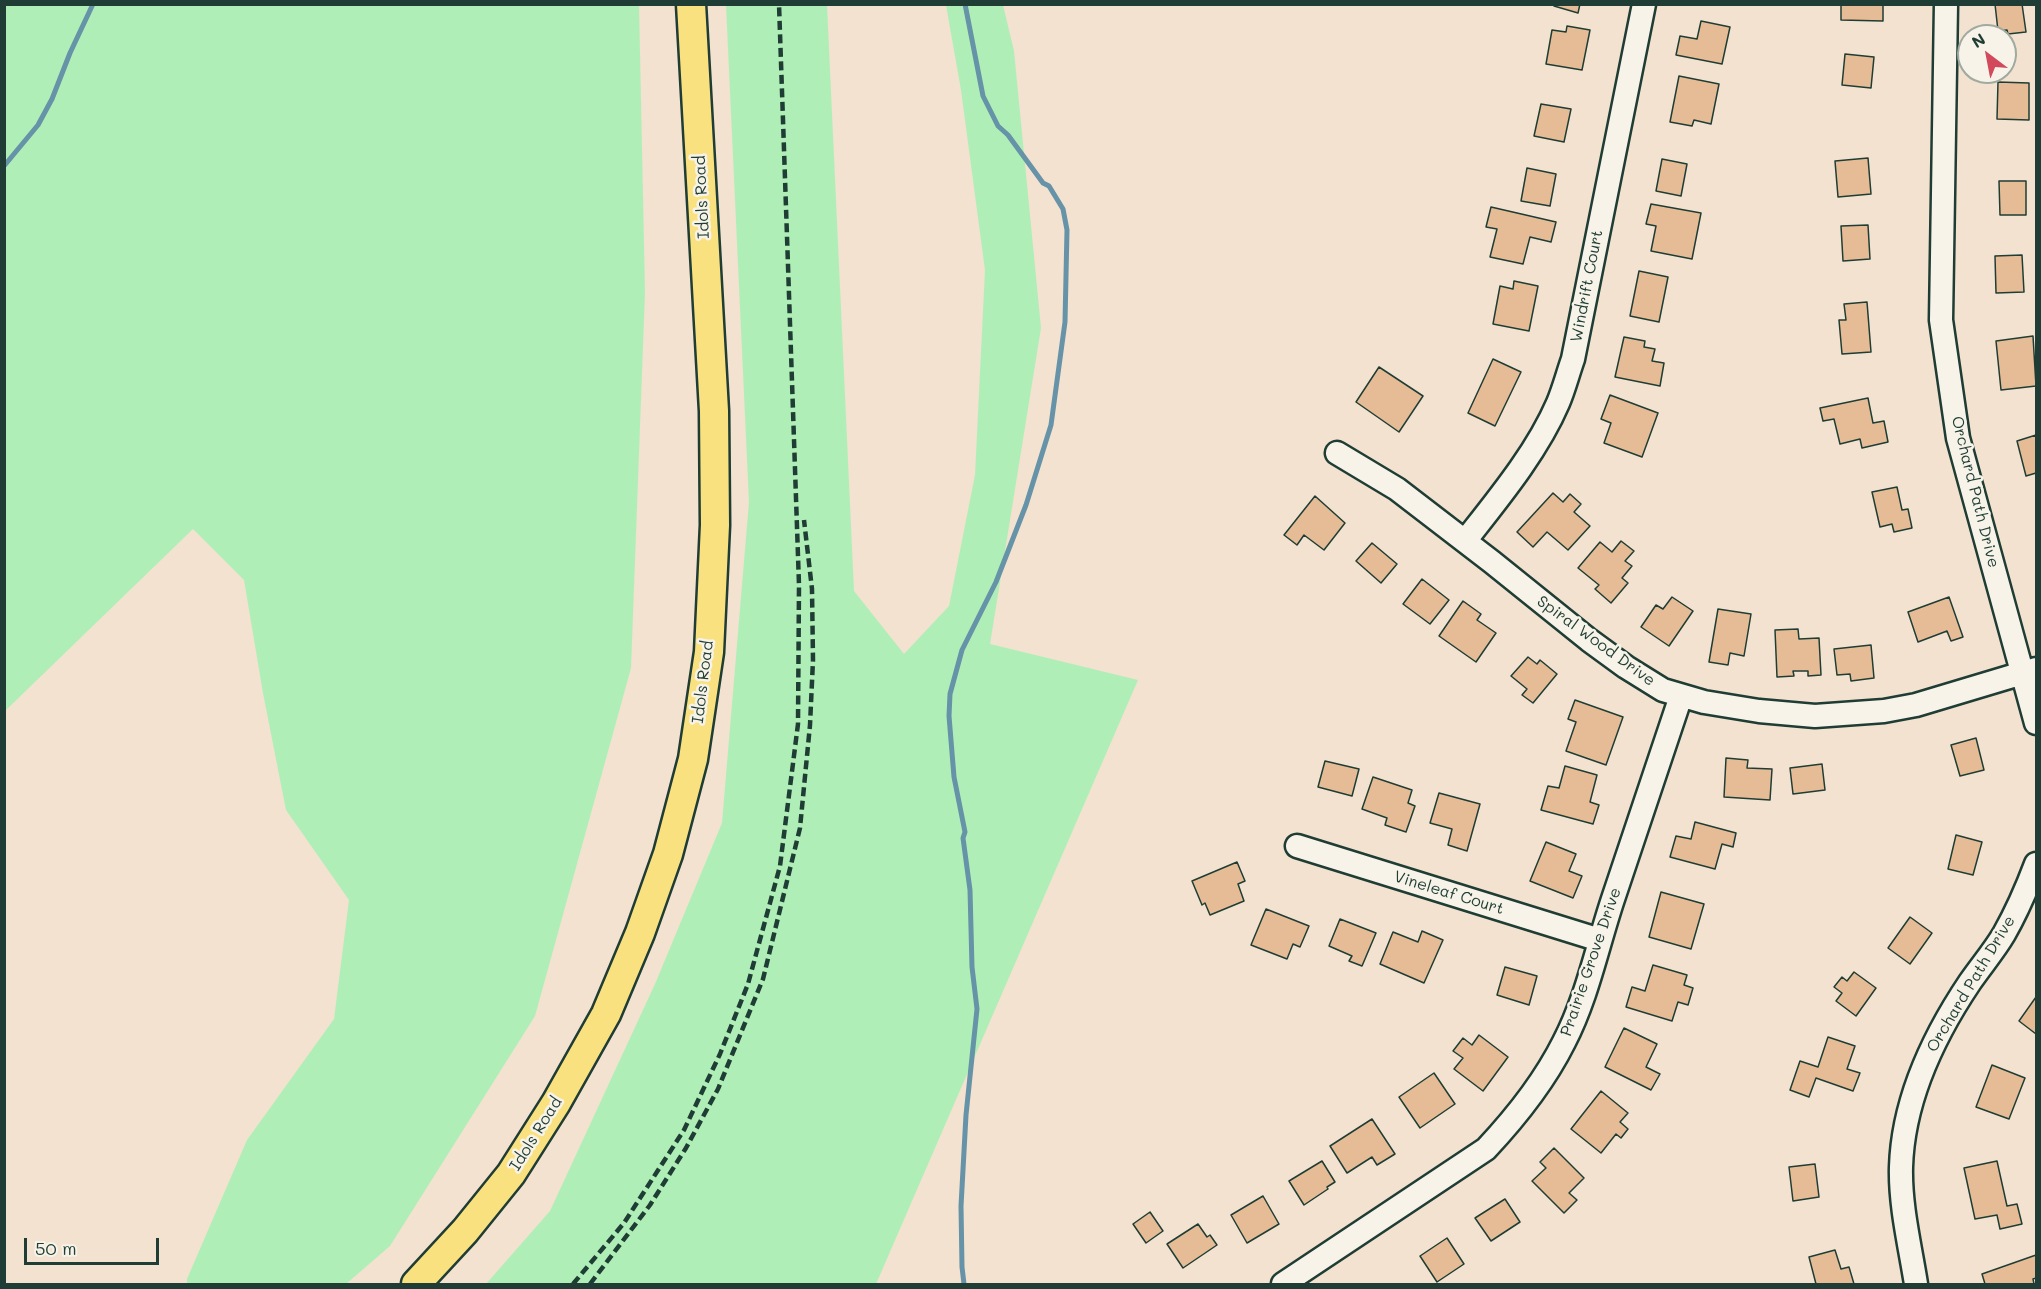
<!DOCTYPE html>
<style>
body{margin:0}
#map{position:relative;width:2041px;height:1289px;overflow:hidden;background:#f2e2cf;font-family:Mali,sans-serif}
canvas{display:block}
.frame{position:absolute;inset:0;border:6px solid #1f3d34;pointer-events:none}
.north{position:absolute;left:1957px;top:24px;width:60px;height:60px;box-sizing:border-box;background:#f7f3e8;border:2px solid #a1aaa0;border-radius:50%;rotate:328deg;font-size:16px;font-weight:700;line-height:24px;text-align:center;color:#1f3d34}
.north::after{content:'';display:block;margin:auto;width:21px;height:27px;background:#d1495b;clip-path:polygon(50% 0,100% 100%,50% 72%,0 100%)}
.scale{position:absolute;left:24px;top:1238px;width:135px;height:27px;box-sizing:border-box;border:3px solid #1f3d34;border-top:0;padding-left:8px;font-size:18px;line-height:21px;white-space:nowrap;color:#1f3d34;-webkit-text-stroke:4px #f7f3e8;paint-order:stroke}
</style>
<div id="map">
<canvas width="2041" height="1289"></canvas>
<div class="frame"></div>
<div class="north">N</div>
<div class="scale">50 m</div>
</div>
<script>
const context = document.querySelector('canvas').getContext('2d');
context.lineJoin = 'round';
function fill(path, color) {
  context.fillStyle = color;
  context.fill(path, 'evenodd');
}
function strokePath(path, color, width, dash) {
  context.strokeStyle = color;
  context.lineWidth = width;
  context.lineCap = dash ? 'butt' : 'round';
  context.setLineDash(dash || []);
  context.stroke(path);
}
function write(font, color, halo, rows, align = 'center') {
  context.font = font + ' Mali,sans-serif';
  context.lineWidth = 5;
  context.setLineDash([]);
  context.textBaseline = 'middle';
  context.strokeStyle = halo;
  context.fillStyle = color;
  for (const [text, x, y, turn = 0] of rows) {
    context.save();
    context.translate(x, y);
    context.rotate((+turn || 0) * Math.PI / 180);
    context.textAlign = isNaN(turn) ? turn : align;
    if (halo) context.strokeText(text, 0, 0);
    context.fillText(text, 0, 0);
    context.restore();
  }
}
fill(new Path2D(`
 M5,4L639,5L645,292L631,668L535,1016L390,1246L346,1284H187V1279L247,1140L334,1019L349,900L286,810L263,693L244,580L193,529L5,711Z
 M726,5H827L854,591L904,654L949,606L975,475L985,270L961,90L946,5H1003L1014,51L1041,328L990,644L1138,680L876,1284H486L550,1211L655,984L722,823L749,502Z`), '#afefb7');
strokePath(new Path2D(`
 M4,166L38,125L52,99L70,53L93,4
 M964,1284L962,1267L961,1206L966,1115L977,1009L972,967L970,890L963,838L965,832L954,777L949,716L950,694L962,650L996,582L1026,505L1051,425L1065,322L1067,230L1063,209L1049,186L1043,183L1008,135L998,126L983,96L965,4`), '#6693a7', 5);
const building = new Path2D(`
 M1554,4H1580L1578,13L1554,6Z
 M1841,4H1883V21L1841,20Z
 M1995,4H2022L2026,32L2008,34L2007,30L1998,31Z
 M1701,21L1730,27L1722,64L1676,55L1680,36L1697,39Z
 M1567,26L1590,30L1582,70L1546,64L1552,30L1566,32Z
 M1845,54L1874,57L1871,88L1842,85Z
 M1679,76L1719,84L1711,124L1694,120L1692,126L1670,122Z
 M1998,82L2029,83V120L1997,119Z
 M1541,104L1571,109L1564,142L1534,136Z
 M1868,158L1871,194L1838,197L1835,161Z
 M1662,159L1687,164L1681,196L1656,191Z
 M1527,168L1556,174L1550,206L1521,201Z
 M1999,181H2026V215H2000Z
 M1651,204L1701,213L1692,259L1651,251L1656,226L1646,224Z
 M1491,207L1556,222L1551,242L1530,237L1523,264L1490,257L1497,229L1486,227Z
 M1868,225L1870,259L1843,261L1841,226Z
 M2022,255L2024,292L1996,293L1995,256Z
 M1639,271L1668,277L1659,322L1630,316Z
 M1514,281L1538,286L1529,331L1493,324L1500,286L1513,289Z
 M1867,302L1871,352L1842,354L1839,320H1846L1844,304Z
 M2033,336L2036,386L2001,390L1996,341Z
 M1624,337L1645,341L1644,347L1655,349L1652,361L1664,363L1660,386L1615,377Z
 M1493,359L1521,372L1495,426L1468,413Z
 M1379,367L1423,396L1399,432L1356,402Z
 M1610,395L1658,413L1642,457L1604,443L1611,423L1601,419Z
 M1868,398L1873,423L1884,421L1888,442L1862,448L1860,439L1840,444L1834,419L1823,421L1820,408Z
 M2036,435V473L2026,476L2017,441Z
 M1897,487L1902,510L1908,509L1912,528L1894,532L1892,524L1880,527L1872,492Z
 M1553,493L1563,502L1570,494L1581,504L1574,512L1590,526L1568,550L1547,532L1533,547L1517,532Z
 M1315,496L1345,523L1324,550L1304,535L1297,545L1284,535Z
 M1621,541L1634,551L1625,561L1632,566L1622,578L1628,583L1611,603L1595,589L1599,585L1578,568L1600,542L1612,552Z
 M1372,543L1397,564L1381,583L1356,561Z
 M1422,579L1449,600L1430,624L1403,604Z
 M1672,597L1693,611L1669,646L1641,627L1656,605L1663,609Z
 M1949,597L1963,637L1951,641L1947,631L1918,642L1908,612Z
 M1463,601L1481,614L1477,620L1496,633L1476,662L1439,636Z
 M1718,609L1751,614L1744,656L1730,653L1728,665L1709,662Z
 M1798,629L1799,639L1819,638L1821,675L1808,676V671H1793L1794,676L1777,677L1775,630Z
 M1871,645L1874,678L1851,681L1850,674L1837,675L1834,649Z
 M1528,657L1537,664L1540,660L1557,674L1533,703L1522,695L1527,689L1511,676Z
 M1575,700L1623,717L1606,765L1566,751L1576,722L1568,719Z
 M1976,738L1984,770L1960,776L1951,745Z
 M1726,758L1748,760L1747,768L1772,769L1770,800L1724,797Z
 M1325,761L1359,769L1352,796L1318,787Z
 M1822,764L1825,790L1793,794L1790,768Z
 M1565,766L1597,775L1590,802L1599,805L1593,824L1541,810L1548,786L1559,788Z
 M1373,777L1412,790L1408,803L1415,806L1406,832L1385,825L1387,818L1362,809Z
 M1439,793L1480,804L1467,851L1448,845L1452,829L1430,823Z
 M1695,822L1736,833L1733,847L1722,844L1715,869L1670,857L1676,836L1691,839Z
 M1956,835L1982,842L1973,875L1948,869Z
 M1546,842L1576,854L1569,871L1582,876L1573,898L1530,881Z
 M1237,862L1245,881L1238,884L1244,901L1210,915L1205,903L1202,905L1192,881Z
 M1661,892L1704,904L1691,949L1649,937Z
 M1266,909L1309,926L1300,947L1293,944L1287,959L1251,945Z
 M1910,917L1932,933L1910,964L1888,948Z
 M1340,919L1376,933L1362,966L1349,961L1352,956L1329,946Z
 M1422,931L1443,940L1424,983L1380,964L1393,932L1418,942Z
 M1653,965L1687,975L1684,985L1693,988L1688,1005L1678,1002L1672,1021L1626,1007L1632,987L1645,991Z
 M1505,967L1537,976L1529,1005L1497,995Z
 M1854,972L1876,988L1856,1016L1836,1001L1842,993L1834,987L1842,977L1847,981Z
 M2036,997V1034L2019,1021Z
 M1624,1028L1657,1044L1646,1067L1660,1074L1651,1090L1605,1067Z
 M1479,1035L1508,1057L1483,1091L1454,1069L1463,1058L1453,1051L1463,1038L1472,1045Z
 M1828,1037L1855,1046L1847,1069L1860,1073L1853,1091L1816,1078L1809,1097L1790,1090L1800,1061L1818,1067Z
 M1992,1065L2025,1078L2009,1119L1976,1107Z
 M1434,1073L1455,1104L1420,1128L1399,1097Z
 M1601,1091L1628,1113L1620,1122L1628,1129L1621,1138L1616,1134L1601,1153L1571,1129Z
 M1372,1119L1395,1154L1377,1165L1372,1157L1347,1173L1330,1146Z
 M1554,1148L1584,1178L1569,1193L1577,1200L1564,1213L1532,1181L1546,1168L1540,1162Z
 M1322,1161L1335,1182L1327,1187L1328,1189L1304,1205L1289,1181Z
 M1997,1161L2007,1206L2017,1204L2022,1224L2000,1229L1997,1215L1975,1219L1964,1168Z
 M1815,1164L1819,1197L1793,1201L1789,1167Z
 M1263,1196L1279,1224L1247,1243L1231,1215Z
 M1505,1199L1520,1222L1491,1241L1475,1218Z
 M1150,1212L1163,1231L1146,1243L1133,1224Z
 M1198,1224L1207,1237L1210,1235L1217,1245L1183,1268L1167,1244Z
 M1447,1238L1464,1264L1437,1282L1420,1256Z
 M1835,1250L1841,1269L1849,1267L1854,1284H1816L1809,1257Z
 M2036,1255V1278L2033,1279L2034,1284H1985L1982,1274Z`);
fill(building, '#e6bc96');
strokePath(building, '#1f3d34', 1.5);
const minor = new Path2D(`
 M1946,4L1941,320L1958,438L2036,723
 M1337,453L1397,489L1492,562L1589,640L1626,667L1663,690L1704,702L1759,711L1815,716L1884,711L1916,705L2036,669
 M1465,541C1498,499 1537,452 1558,403C1564,389 1568,373 1573,359L1644,4
 M1297,846L1600,940
 M1283,1284L1486,1149C1516,1117 1544,1082 1564,1042C1587,998 1597,947 1613,899C1636,832 1658,764 1681,696
 M1916,1284C1910,1246 1900,1206 1901,1167C1903,1100 1933,1037 1970,982C1981,966 1994,951 2004,934C2017,911 2027,888 2036,864`);
const major = new Path2D(`
 M416,1284L465,1231L511,1174L556,1103L606,1014L640,933L668,854L693,759L709,652L715,525L714,411L691,4`);
strokePath(minor, '#1f3d34', 27);
strokePath(major, '#1f3d34', 33);
strokePath(minor, '#f7f3e8', 22);
strokePath(major, '#fae180', 28);
strokePath(new Path2D(`
 M573,1284L624,1223L684,1130L720,1054L748,984L780,866L798,724L799,585L779,4
 M590,1284L650,1205L686,1148L718,1089L763,979L800,828L810,725L813,660L812,589L804,520`), '#1f3d34', 4.5, [9, 4.5]);
write('16px', '#1f3d34', '#f7f3e8', [
 ["Idols Road",702,197,-93],
 ["Windrift Court",1587,286,-79],
 ["Orchard Path Drive",1975,492,76],
 ["Spiral Wood Drive",1596,641,36],
 ["Idols Road",703,682,-83],
 ["Vineleaf Court",1449,893,17],
 ["Prairie Grove Drive",1591,962,-71],
 ["Orchard Path Drive",1971,984,-59],
 ["Idols Road",536,1134,-58]
]);
</script>
